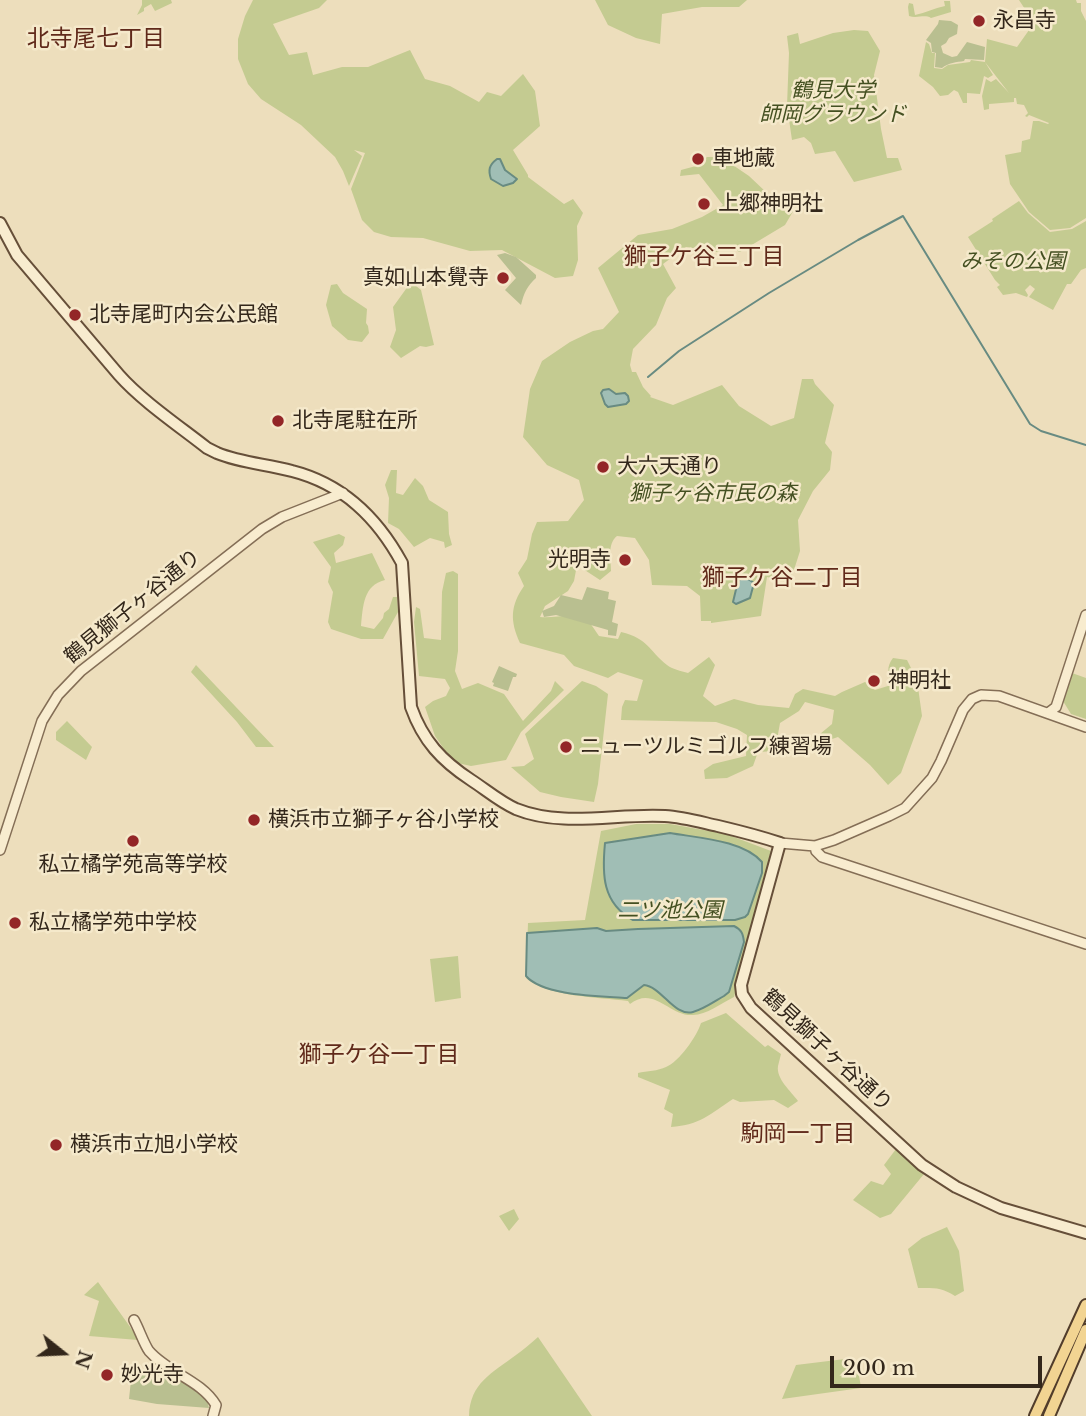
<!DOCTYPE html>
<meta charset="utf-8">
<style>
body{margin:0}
#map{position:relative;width:1086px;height:1416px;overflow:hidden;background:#eddebc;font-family:"Libre Baskerville",serif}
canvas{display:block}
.north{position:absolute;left:28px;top:1318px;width:70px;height:70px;-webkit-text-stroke:5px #f5e9cb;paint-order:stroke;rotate:108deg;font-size:19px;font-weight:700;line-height:28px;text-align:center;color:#33271b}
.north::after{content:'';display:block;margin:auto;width:24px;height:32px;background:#33271b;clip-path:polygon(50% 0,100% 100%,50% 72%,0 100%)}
.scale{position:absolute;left:830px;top:1356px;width:212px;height:32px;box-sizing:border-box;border:4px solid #33271b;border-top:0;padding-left:9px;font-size:21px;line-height:24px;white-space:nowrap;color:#33271b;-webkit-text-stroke:5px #f5e9cb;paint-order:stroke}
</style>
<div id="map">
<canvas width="1086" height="1416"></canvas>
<div class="north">N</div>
<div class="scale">200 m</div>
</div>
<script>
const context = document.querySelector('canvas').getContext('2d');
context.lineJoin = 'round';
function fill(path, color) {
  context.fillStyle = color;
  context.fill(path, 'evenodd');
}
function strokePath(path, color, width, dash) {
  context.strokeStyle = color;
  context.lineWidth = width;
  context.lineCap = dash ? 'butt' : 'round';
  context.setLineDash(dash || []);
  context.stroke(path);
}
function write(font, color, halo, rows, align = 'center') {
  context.font = font + ' "Libre Baskerville","Noto Sans JP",serif';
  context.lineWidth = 5;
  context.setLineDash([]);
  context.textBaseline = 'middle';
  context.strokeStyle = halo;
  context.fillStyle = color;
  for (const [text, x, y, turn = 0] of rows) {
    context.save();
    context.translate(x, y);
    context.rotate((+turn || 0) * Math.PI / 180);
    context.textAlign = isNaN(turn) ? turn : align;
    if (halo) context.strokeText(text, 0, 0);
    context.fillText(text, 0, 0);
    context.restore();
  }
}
fill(new Path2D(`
 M142,0H171L172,3L155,11L151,4L144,8V11L137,15L142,5Z
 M253,0H327L319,8L273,24L289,55L307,52L313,75L342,67H368L410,50L425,79L450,86L479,102L487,92L501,96L523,74L535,91L540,126L513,150L528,175V177L564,204L573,199L583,213L577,226L578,260L573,276L555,278L502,250L470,251L423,238L391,237L374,232L362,220L351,189L365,153L354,150L362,156L349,186L343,171L335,157L301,125L261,99L248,84L238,59V39L245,16Z
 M595,0H747L739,7H702L662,14L660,44L636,38L608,25Z
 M1019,0H1076L1077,3H1081V11L1086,21V218L1070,228L1050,230L1029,212L1010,184L1005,155L1021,152L1022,141L1030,139L1033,121H1039L1048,124L1049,123L1029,115L1027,117L1025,116L1028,113L1024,105L1017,104L1016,98H1014V102L989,104V109L984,110L982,96L986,79L991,82L996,79L1009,93L985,62L993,75L988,78L984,76L980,94L967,93V103H963L958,92L954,90L948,95L940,96L933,87L919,76L926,42L929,44L932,53H935L934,68L942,69L948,65L970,62L971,60L985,62L987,39L1017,47L1034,23Z
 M944,1H950L951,12L931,18C924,14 917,19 909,16L908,7L909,3L913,4L915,15C926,13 934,8 945,6Z
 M854,30L868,31L880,51L874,75L881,129L887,158H898L902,170L854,182L835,151L815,154L811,143L804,137L792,140L787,106L789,53L787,36L798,33L800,44L833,33Z
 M707,157H721L749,176L767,193L795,208L785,225L740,252L730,248L716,252L686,247L663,264L676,288L667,298L656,325L633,349L630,365L632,372H636L643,387L651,396L650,397L673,405L722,385L739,406L771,426L794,418L802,379H813L815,384L834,405L825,443L832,452L830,470L813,491L798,520L800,551L793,573L787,582L767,577L761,616L711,623V621H701L700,596L687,586L652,585L649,560L635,538L617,536C607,544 611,559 611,571L600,580L577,565L574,581L568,591L545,606L540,617C555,619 575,611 588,621C592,625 596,632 599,636L618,639L621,632C649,639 648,650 667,665C672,669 681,671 688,673L709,657L715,665L703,696L715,706L734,699L758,705L789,708L795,694L803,689L835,696L842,692L865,682L875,690L891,685C888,674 886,667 893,658L907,660L917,680L922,716L901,773L888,785L870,765L838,737L826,741L823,751H818L820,734L832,724L834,710L805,702L799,711L780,723L775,751L758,752L753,766L727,778L705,779L704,770L713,764L746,756L747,735L737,729L716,722L621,720L622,707L625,700L637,701L643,680L618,672L608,678L574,666L564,655L520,643C510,621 510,606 524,586L518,573L527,559L532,534L537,522L568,521L584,500L579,480L547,465L523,437L530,389L542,361L570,342L593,331L603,329L619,312L598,268L638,235L672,229L702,217L723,205L699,174L680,176L681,170L696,166Z
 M1019,201L1028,213L1050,232L1072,229L1086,221V268L1081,270L1071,284H1067L1053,310L1029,297L1035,289L1030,285L1025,290L1028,295L1027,297L1016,293L1003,295L997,287L1000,285L995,280L968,237L993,221L992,219Z
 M411,282L421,290L434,345L426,347L420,346L401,358L390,347L396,330L393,307Z
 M337,284L343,293L367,309L366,323L368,326L369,333L362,342L348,340L332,326L326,305L331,285Z
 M391,470H397L396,493L403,495L415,478L423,486L429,500L448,512L449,534L452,545L445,548L444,542L430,538L414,547L399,529L388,523L389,498L385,485Z
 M339,534L345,537L343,545L334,553L336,563L372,553L385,580C363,585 363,607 361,626L374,629L383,618L384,613L389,609L393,597H397L398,612L383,639H361L331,629L328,622L333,592L328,582L331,567L313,542Z
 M453,571L458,574V651L455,671L462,689L478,683L504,694L523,721L551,691L555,681L564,690L521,732L506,760L471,766L453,762L435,736L425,707L433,701L446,696L450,688L445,679L419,676L414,622L416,607L420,609L424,638L441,640L442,592L446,573Z
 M196,665L274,747H256L237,722L191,672Z
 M1072,673L1086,678V719L1071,714L1063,701Z
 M582,681L596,686L608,694L598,784L594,802L561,797L540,792L511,767L524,766L534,759L525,734Z
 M67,721L92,747L86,760L56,740V732Z
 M636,824H670L726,834L771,851L734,997C722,1003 706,1015 693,1015C670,1017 654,985 630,1004L628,1001C598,997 548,997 526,978L528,923L585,920L601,831Z
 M458,956L461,998L435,1002L430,959Z
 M726,1013L765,1047L768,1045L781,1054C780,1058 779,1062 778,1066C776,1079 791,1091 798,1101L788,1108L774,1100L740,1102L733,1099C710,1114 700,1125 671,1127L673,1114L664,1109L670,1090L638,1077V1073C647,1071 658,1071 666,1067C679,1062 697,1036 701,1023Z
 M896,1149L924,1174L891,1214L880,1218L853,1200L871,1181L883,1185L891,1174L884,1165Z
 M514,1209L519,1219L509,1231L499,1216Z
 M947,1227L959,1251L964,1291L955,1296C941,1287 934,1288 918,1288L908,1249L922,1238Z
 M98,1282L138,1338V1340L89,1336L99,1301L84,1295Z
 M538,1337L592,1416H469C470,1383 492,1373 516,1355C523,1350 531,1343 538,1337Z
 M845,1359C858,1366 859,1373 861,1388L782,1399L796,1365Z`), '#c4cb91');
fill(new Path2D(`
 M939,20L951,21L958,25L957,34L949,38L946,43L941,46L943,53L952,57L957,56L967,42L985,47L984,60L965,59L964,61C957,62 948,63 942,68L935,67L936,53L932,52L931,43L926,40L938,24Z
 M505,253L516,257L536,275V278C527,286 524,293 521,305L505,290L516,278L497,255Z
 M587,587L609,592L608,599L616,601L612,622L618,624L616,636L608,635V630L556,615L544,617L542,611L554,606L561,595L582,600Z
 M499,666L517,674L516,677H513L508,691L493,686L494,683L492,682Z
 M158,1363L207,1400L209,1408L157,1404L129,1399L131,1380L153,1368Z`), '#b9bf90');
const water = new Path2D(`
 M497,159H500L505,170L517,179L513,183L503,186L491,179C488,170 489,165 497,159Z
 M609,389L616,394L625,393L628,396L629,401L626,404L608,407L605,404L601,393L603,390Z
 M742,578L748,579L754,583L750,598L736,604L733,602L738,581Z
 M670,833C698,838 743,840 762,862V873L748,914L745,917L735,920H633C602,903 602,874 605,843Z
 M734,926C742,930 743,934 744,942L729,992L724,996C715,1001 704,1009 693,1012C674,1017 662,987 644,985L627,998C601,996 543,996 526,976L527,933L597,928L606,931L638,929Z`);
fill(water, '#a0beb5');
strokePath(water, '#688b82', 2);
strokePath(new Path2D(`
 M648,377L679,351L769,293L858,240L903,216L1030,424L1041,431L1086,445`), '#688b82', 2);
const tertiary = new Path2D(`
 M1048,713L1056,707L1086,615
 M780,843L815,846L834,840L889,816L905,808L932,778L941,761L963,710L972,699L981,695L999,696L1086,727
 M815,846L816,851L822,857L1086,944
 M0,850L42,721L58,695L81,671L262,529L282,517L343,493
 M134,1320C139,1329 144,1344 149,1351C168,1373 201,1380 216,1405L213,1416`);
const secondary = new Path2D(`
 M0,223L17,255L119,375C142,401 179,426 207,448L217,453C241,463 267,464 292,471C343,484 377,517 402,563L411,707C423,741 442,761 471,780C485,789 500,802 516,809C563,828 617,813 665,816C683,817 700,822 718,826C739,831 759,836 780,843L741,985L742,994L751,1008L922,1165L956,1187L1001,1208L1086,1233`);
const primary = new Path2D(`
 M1035,1416L1086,1305
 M1049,1416L1086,1330`);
strokePath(tertiary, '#846e56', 12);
strokePath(secondary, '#664f39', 14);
strokePath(primary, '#523d2b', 14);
strokePath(tertiary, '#f8eccf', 9);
strokePath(secondary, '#f8eccf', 10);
strokePath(primary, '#f2d492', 10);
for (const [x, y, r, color] of [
 [979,21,7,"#932627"],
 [698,159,7,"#932627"],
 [704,204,7,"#932627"],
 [503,278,7,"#932627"],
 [75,315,7,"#932627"],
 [278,421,7,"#932627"],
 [603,467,7,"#932627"],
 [625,560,7,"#932627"],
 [874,681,7,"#932627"],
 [566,747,7,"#932627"],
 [254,820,7,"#932627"],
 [133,841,7,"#932627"],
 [15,923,7,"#932627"],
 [56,1145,7,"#932627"],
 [107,1375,7,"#932627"]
]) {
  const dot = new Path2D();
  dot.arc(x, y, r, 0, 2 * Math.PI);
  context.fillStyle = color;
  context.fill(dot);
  strokePath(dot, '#f5e9cb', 2.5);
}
write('21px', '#33271b', '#f5e9cb', [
 ["永昌寺",993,21],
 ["車地蔵",712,159],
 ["上郷神明社",718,204],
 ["真如山本覺寺",489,278,"right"],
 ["北寺尾町内会公民館",89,315],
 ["北寺尾駐在所",292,421],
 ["大六天通り",617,467],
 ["光明寺",611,560,"right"],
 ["神明社",888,681],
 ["ニューツルミゴルフ練習場",580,747],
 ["横浜市立獅子ヶ谷小学校",268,820],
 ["私立橘学苑高等学校",133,865,"center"],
 ["私立橘学苑中学校",29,923],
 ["横浜市立旭小学校",70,1145],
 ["妙光寺",121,1375]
], 'left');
write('italic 21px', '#445021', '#f5e9cb', [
 ["鶴見大学",833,91],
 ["師岡グラウンド",833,115],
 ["みその公園",1013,262],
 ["獅子ヶ谷市民の森",713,494],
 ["二ツ池公園",670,911]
]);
write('21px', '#33271b', '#f5e9cb', [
 ["鶴見獅子ヶ谷通り",133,607,-39],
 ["鶴見獅子ヶ谷通り",827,1051,43]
]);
write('23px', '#60291a', '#f5e9cb', [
 ["北寺尾七丁目",96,40],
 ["獅子ケ谷三丁目",704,258],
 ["獅子ケ谷二丁目",782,579],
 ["獅子ケ谷一丁目",379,1056],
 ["駒岡一丁目",798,1135]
]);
</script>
